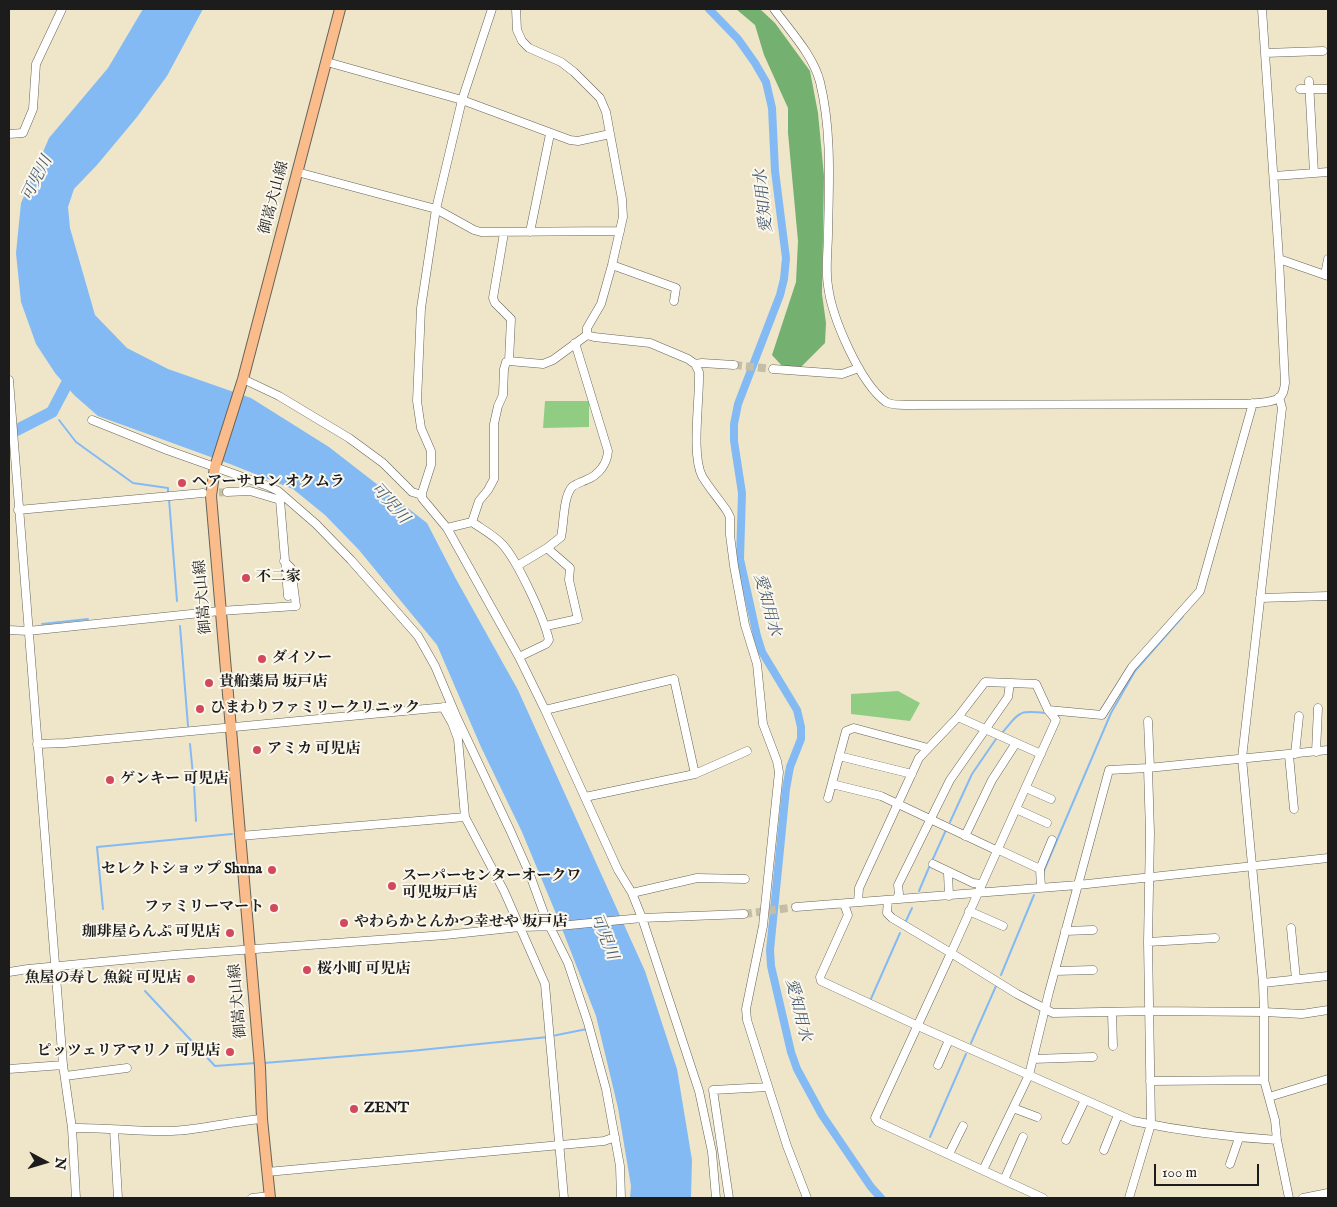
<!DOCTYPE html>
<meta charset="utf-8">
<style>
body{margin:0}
#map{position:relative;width:1337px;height:1207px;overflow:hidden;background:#efe6ca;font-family:"IM FELL English",serif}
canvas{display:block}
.frame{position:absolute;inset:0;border:10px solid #1c1c1c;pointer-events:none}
.north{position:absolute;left:20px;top:1137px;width:50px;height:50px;-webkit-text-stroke:4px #fbf7ec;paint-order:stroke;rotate:96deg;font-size:14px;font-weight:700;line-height:20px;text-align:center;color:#1c1c1c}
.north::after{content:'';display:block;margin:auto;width:18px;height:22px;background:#1c1c1c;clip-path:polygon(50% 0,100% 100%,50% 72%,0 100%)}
.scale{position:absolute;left:1154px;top:1164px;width:105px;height:22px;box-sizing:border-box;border:2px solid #1c1c1c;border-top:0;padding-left:6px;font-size:15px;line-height:18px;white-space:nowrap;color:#1c1c1c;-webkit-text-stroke:4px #fbf7ec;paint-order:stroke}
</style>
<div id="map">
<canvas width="1337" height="1207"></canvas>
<div class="frame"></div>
<div class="north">N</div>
<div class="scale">100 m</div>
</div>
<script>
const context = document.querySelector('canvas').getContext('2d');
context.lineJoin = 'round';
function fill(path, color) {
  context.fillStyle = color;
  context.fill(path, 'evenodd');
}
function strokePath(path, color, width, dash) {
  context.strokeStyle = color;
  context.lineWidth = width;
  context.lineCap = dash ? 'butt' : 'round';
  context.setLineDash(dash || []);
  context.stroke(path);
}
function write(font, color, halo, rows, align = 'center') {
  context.font = font + ' "IM FELL English","Noto Serif JP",serif';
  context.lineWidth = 4;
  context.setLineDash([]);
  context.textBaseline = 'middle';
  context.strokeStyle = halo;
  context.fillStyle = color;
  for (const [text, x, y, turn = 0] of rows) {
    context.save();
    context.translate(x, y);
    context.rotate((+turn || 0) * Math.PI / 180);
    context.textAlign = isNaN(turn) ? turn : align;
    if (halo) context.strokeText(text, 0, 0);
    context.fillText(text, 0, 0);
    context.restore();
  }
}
fill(new Path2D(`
 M545,401H589V427L543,428Z
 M898,691L920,703L910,721L851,714V694Z`), '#90cd82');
fill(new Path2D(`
 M736,9H760L775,23L810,71L818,113L824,176L822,294L826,323L825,343L801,367H783L772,355L796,282L798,241L788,133V108L764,55L755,25Z`), '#74b070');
fill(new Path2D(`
 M143,9H203L167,76L137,117L97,165L74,189L68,207L70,228L95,315L127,348L168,369L251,398L329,447L427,523L456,579L518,690L645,971L677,1069L692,1160L691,1198H630L631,1186L618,1108L596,1016L557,916L522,832L481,747L437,645L359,550L325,515L293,489L230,464L98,416L74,395L55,373L36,344L21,302L16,253L21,203L49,138L108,68Z`), '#84baf3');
strokePath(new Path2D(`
 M52,412L54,414
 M59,420L76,442L133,483L168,488V494
 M169,499L177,601
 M42,624L88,619
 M180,626L188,726
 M1002,733C1020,712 1017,710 1046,713
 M190,744L193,775
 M194,784L196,821
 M950,822L972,774L996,739
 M932,861L946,830
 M1043,873L1111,713L1135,671L1183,616
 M919,891L930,865
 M103,909L97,847L232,834
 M906,921L912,908
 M1001,975L1034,895
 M145,991L215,1066L256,1063
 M870,1001L900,933
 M552,1036L587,1029
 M971,1043L996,986
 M264,1063L411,1051L548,1037
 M930,1137L966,1054`), '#84baf3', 2);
strokePath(new Path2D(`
 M709,9L738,39L755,63L766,82L772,108L775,171L786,258L784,279L780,295L738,404L734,424V441L742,493L740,559L757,636L762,652L797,710L801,727V739L790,767L786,789L770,950L771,966L791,1052L797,1069L822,1115L871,1187L881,1198`), '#84baf3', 8);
strokePath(new Path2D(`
 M9,434L52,412L74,370`), '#84baf3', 12);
strokePath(new Path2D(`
 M734,365L773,369
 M207,493L227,492
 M744,914L796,907`), '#c5bea7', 8, [8, 4]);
const minor = new Path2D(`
 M492,9L462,100L436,209L474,230L481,232L620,231
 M516,9L517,30L522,41L529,48L561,62L574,72L600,98L606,112L622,199L623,217L612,265L601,304L587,328V335L594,337L650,343L688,359L695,364L699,372C700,399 691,454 702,476C709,488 719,499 727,511L730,517V535L734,566L745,625L757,664L763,724L777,761L779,772L763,926L746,1009L747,1020L787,1146L807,1198
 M774,9C790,31 813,55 820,82C832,131 829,183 828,233C828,250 825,269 828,286C832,318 860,383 886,402C891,405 899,405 905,405L1219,404C1232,404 1269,405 1279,398C1284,394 1284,389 1285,383L1279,259L1262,9
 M1265,53L1323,51
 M327,62L462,100L570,140L578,141L610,134
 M1309,81L1314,173
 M1300,89H1328
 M9,134L23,133L33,109L36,64L62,9
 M297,172L436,209L421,308L417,401L421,428L431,451V465L422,493V498L447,528L519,657L545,710L618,870L632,893
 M1274,176L1328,172
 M530,232L550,134
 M504,233L493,298L495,303L511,319L509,361
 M1279,259L1328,276
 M612,265L676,288L674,301
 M1325,275L1328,259
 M695,364L702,363L734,365
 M773,369L842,374L859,368
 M243,379L279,396L349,438L383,463L412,492L422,495
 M9,380L63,1065L72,1128L76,1198
 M1279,397L1282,408L1242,758L1263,983L1264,1012V1080L1275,1120L1277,1140L1289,1198
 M92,420L167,450L268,486L278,491L316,524L351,560L418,636L435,666L457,718L510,830L530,875L546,919L568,963L588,1023L606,1089L620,1166L621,1198
 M227,492L250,491L280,500L288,596
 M18,510L203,493
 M472,522L479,501L488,490L494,479V424L498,406L503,395L504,369L506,362L509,361L543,364L553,360L587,335
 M447,528L472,522C482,529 495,536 503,545C518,562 544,618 549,640L546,644L519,657
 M517,566L547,548L561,537C564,524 563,497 572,487C575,484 582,482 586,480C599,475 607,464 608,451L575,343
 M1260,598L1328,596
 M546,626L578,619L569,580L570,568L547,548
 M9,630L28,631L220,611L296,606L291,568L284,561
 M443,707L452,723L458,739L465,817L504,891L545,984L564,1198
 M545,710L674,679L695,774L585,797
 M1048,710L1102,715L1132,667L1200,591L1253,403
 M958,717L1041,754
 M1148,721L1150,768
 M37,744L65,743L446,707
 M1316,752L1318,708
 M1295,754L1299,716
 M1289,755L1294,809
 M839,756L912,774
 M695,774L747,751
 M832,784L881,796L998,851
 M1026,788L1051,799
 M828,798L846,731L854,728L928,748
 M1016,809L1047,823
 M240,836L465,817
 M965,836L992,780L1016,743
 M999,850L1040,869
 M933,864L973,883L982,884
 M948,873L949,896
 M1041,888L1040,869L1052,840
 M897,898L899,894L898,885L950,780L1008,697L1010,683
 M858,902L859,888L919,758L958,717L985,682L1036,684L1048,710L1056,720L951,953L892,918L887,913L888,900
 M844,904L848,915L820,977L821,981L918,1026L1133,1121C1181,1131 1229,1137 1277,1140
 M796,907L1078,885L1328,858
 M969,911L1003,926
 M1291,928L1296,979
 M1065,931L1093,930
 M1148,942L1215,938
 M1055,971L1093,970
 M9,972L28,969L174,955L445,935L520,927L559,926L642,918L744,914
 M1263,983L1328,976
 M1112,1012L1113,1046
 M1033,1059L1093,1057
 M938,1065L949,1040
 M9,1069L63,1065
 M65,1076L127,1068
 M1150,1081L1264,1080
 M1269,1097L1328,1079
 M1013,1108L1037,1117
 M72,1128C105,1127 137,1132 171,1131C202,1130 232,1121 262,1119
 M114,1130L118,1198
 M1066,1140L1085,1100
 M1104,1150L1118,1115
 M949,1154L963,1126
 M1230,1164L1239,1138
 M983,1170L1029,1075L1049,992L1109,770L1148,768L1328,750
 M267,1172L604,1141L615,1137
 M1004,1180L1023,1137
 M252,1198L270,1196
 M716,1198L712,1152L699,1091L642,918L632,893L697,878L745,879
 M729,1198L713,1090L768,1087
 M1043,1198L878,1122L875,1118L951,953L1017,994L1053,1013L1149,1011L1264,1012L1302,1014L1328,1010
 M1129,1198L1151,1124L1148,942L1150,833L1148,768
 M1303,1198L1328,1193`);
const major = new Path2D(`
 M270,1198L262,1119L260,1067L211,496L215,467L243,379L340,9`);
strokePath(minor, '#666359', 9);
strokePath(major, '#666359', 12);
strokePath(minor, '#fff', 8);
strokePath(major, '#f9bc8a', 10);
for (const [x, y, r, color] of [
 [182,483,5,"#d1495b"],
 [246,578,5,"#d1495b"],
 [262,659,5,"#d1495b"],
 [209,683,5,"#d1495b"],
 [200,709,5,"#d1495b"],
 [257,750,5,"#d1495b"],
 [110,780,5,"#d1495b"],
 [272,870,5,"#d1495b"],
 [392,886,5,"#d1495b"],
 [274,908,5,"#d1495b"],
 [344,923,5,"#d1495b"],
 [230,933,5,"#d1495b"],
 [307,970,5,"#d1495b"],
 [191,979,5,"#d1495b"],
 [230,1052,5,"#d1495b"],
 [354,1109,5,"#d1495b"]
]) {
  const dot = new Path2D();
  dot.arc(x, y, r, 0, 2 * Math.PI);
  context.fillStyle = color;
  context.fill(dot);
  strokePath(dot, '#fbf7ec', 2);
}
write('15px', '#1c1c1c', '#fbf7ec', [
 ["御嵩犬山線",275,198,-75],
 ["御嵩犬山線",204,597,-95],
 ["御嵩犬山線",239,1001,-95]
]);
write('bold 15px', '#1c1c1c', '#fbf7ec', [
 ["ヘアーサロン オクムラ",192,483],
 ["不二家",256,578],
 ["ダイソー",272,659],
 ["貴船薬局 坂戸店",219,683],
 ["ひまわりファミリークリニック",210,709],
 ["アミカ 可児店",267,750],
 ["ゲンキー 可児店",120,780],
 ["セレクトショップ Shuna",262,870,"right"],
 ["スーパーセンターオークワ",402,877],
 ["可児坂戸店",402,894],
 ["ファミリーマート",264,908,"right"],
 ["やわらかとんかつ幸せや 坂戸店",354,923],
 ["珈琲屋らんぷ 可児店",220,933,"right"],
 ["桜小町 可児店",317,970],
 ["魚屋の寿し 魚錠 可児店",181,979,"right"],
 ["ピッツェリアマリノ 可児店",220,1052,"right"],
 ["ZENT",364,1109]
], 'left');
write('italic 16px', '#465b72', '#fbf7ec', [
 ["可児川",38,179,-63],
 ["愛知用水",765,201,-96],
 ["可児川",389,504,48],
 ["愛知用水",766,605,75],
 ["可児川",603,937,68],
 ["愛知用水",797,1010,76]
]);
</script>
